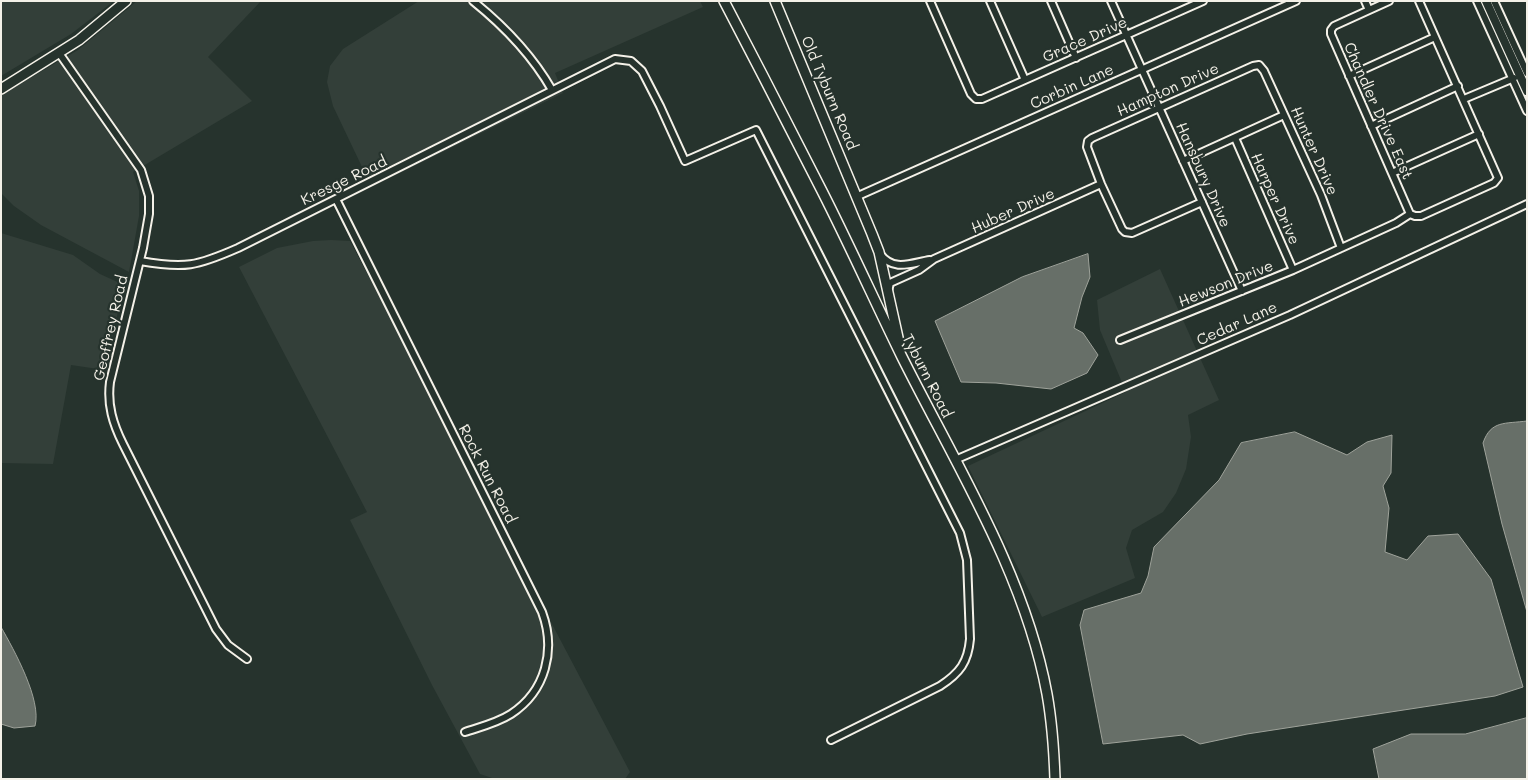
<!DOCTYPE html>
<style>
body{margin:0}
#map{position:relative;width:1528px;height:780px;overflow:hidden;background:#26332d;font-family:Mali,sans-serif}
canvas{display:block}
.frame{position:absolute;inset:0;border:2px solid #f4f1e8;pointer-events:none}
</style>
<div id="map">
<canvas width="1528" height="780"></canvas>
<div class="frame"></div>
</div>
<script>
const context = document.querySelector('canvas').getContext('2d');
context.lineJoin = 'round';
function fill(path, color) {
  context.fillStyle = color;
  context.fill(path, 'evenodd');
}
function strokePath(path, color, width, dash) {
  context.strokeStyle = color;
  context.lineWidth = width;
  context.lineCap = dash ? 'butt' : 'round';
  context.setLineDash(dash || []);
  context.stroke(path);
}
function write(font, color, halo, rows, align = 'center') {
  context.font = font + ' Mali,sans-serif';
  context.lineWidth = 4.5;
  context.setLineDash([]);
  context.textBaseline = 'middle';
  context.strokeStyle = halo;
  context.fillStyle = color;
  for (const [text, x, y, turn = 0] of rows) {
    context.save();
    context.translate(x, y);
    context.rotate((+turn || 0) * Math.PI / 180);
    context.textAlign = isNaN(turn) ? turn : align;
    if (halo) context.strokeText(text, 0, 0);
    context.fillText(text, 0, 0);
    context.restore();
  }
}
fill(new Path2D(`
 M1,1H114L71,34L1,76Z
 M137,1H261L208,57L252,101L133,172L139,191V216L129,272L41,225L14,206L1,193V95L78,50Z
 M419,1H700L703,7L555,73L563,93L373,186L363,169L333,106L327,82L330,66L343,49Z
 M1,233L73,255L100,274L124,285L105,370L71,365L53,464L1,463Z
 M331,240L350,241L630,772L625,779H495L480,774L432,685L350,520L367,512L239,267L277,248L313,241Z
 M1160,269L1219,400L1188,415L1191,437L1186,469L1176,493L1163,512L1132,530L1126,548L1135,578L1042,617L968,466L1126,392L1100,330L1097,300Z`), '#333f39');
const water = new Path2D(`
 M1088,254L1090,277L1082,297L1074,328L1083,333L1098,355L1087,373L1051,389L996,383L961,382L935,321L1022,277Z
 M1527,421V612L1502,524L1483,443C1491,420 1505,424 1527,421Z
 M1295,432L1347,455L1367,442L1392,435L1391,473L1383,486L1389,508L1385,552L1407,560L1428,536L1458,534L1491,579L1523,687L1495,696L1247,734L1200,744L1183,735L1103,744L1080,625L1084,610L1141,593L1148,576L1154,547L1219,480L1241,443Z
 M1,627C14,650 42,700 35,726L14,728L1,724Z
 M1527,718V779H1379L1373,749L1411,734H1465Z`);
fill(water, '#676f68');
strokePath(water, '#9fa39b', 1);
const minor = new Path2D(`
 M473,1C504,26 532,55 552,90
 M930,1L971,94L976,99H982L1203,1
 M990,1L1025,80
 M1051,1L1076,58
 M1111,1L1242,291
 M1365,1L1369,10
 M1389,1L1334,26L1331,30V34L1410,214
 M1477,1L1527,111
 M1494,1L1527,73
 M59,53L141,170L149,196V214L143,248L110,382C107,405 113,424 123,444L216,629L228,645L247,659
 M1349,76L1435,37
 M1464,99L1514,78
 M1371,126L1458,86
 M1235,138L1293,270
 M1183,161L1284,115
 M1392,173L1479,134
 M858,196L1296,1
 M336,199L542,612C556,650 546,691 511,714C497,723 480,727 465,732
 M1202,202L1132,233L1125,232L1122,229L1101,184L1087,147L1088,141L1092,138L1253,66L1259,65L1264,71L1321,195L1341,248
 M1410,214L1415,216H1421L1494,183L1498,178L1419,1
 M880,254C894,272 911,263 930,260
 M140,261C185,269 197,266 238,248L615,59L631,61L642,71L660,106L685,161L756,130L960,533L967,560L970,639C968,662 960,673 940,686L831,740
 M888,291L890,283L919,270L934,259L1101,184
 M1120,340L1293,270L1396,223L1410,214
 M955,460L1290,315L1527,204`);
const tertiary = new Path2D(`
 M1486,1L1527,91`);
const secondary = new Path2D(`
 M724,1C757,64 790,128 822,191C850,246 875,302 902,357C956,465 1025,574 1047,694C1052,722 1054,750 1055,779
 M775,1L872,234L879,252L899,342
 M1,89L79,40L126,1`);
strokePath(minor, '#f4f1e8', 10);
strokePath(tertiary, '#f4f1e8', 11);
strokePath(secondary, '#f4f1e8', 12);
strokePath(minor, '#26332d', 6);
strokePath(tertiary, '#26332d', 8);
strokePath(secondary, '#26332d', 9);
write('15px', '#f4f1e8', '#26332d', [
 ["Grace Drive",1085,40,-24],
 ["Corbin Lane",1072,87,-24],
 ["Hampton Drive",1168,90,-24],
 ["Old Tyburn Road",829,93,67],
 ["Chandler Drive East",1378,111,66],
 ["Hunter Drive",1314,151,66],
 ["Hansbury Drive",1203,175,66],
 ["Kresge Road",344,181,-26],
 ["Harper Drive",1275,199,66],
 ["Huber Drive",1013,211,-24],
 ["Hewson Drive",1226,284,-22],
 ["Cedar Lane",1237,324,-24],
 ["Geoffrey Road",111,328,-77],
 ["Tyburn Road",927,376,63],
 ["Rock Run Road",487,474,63]
]);
</script>
